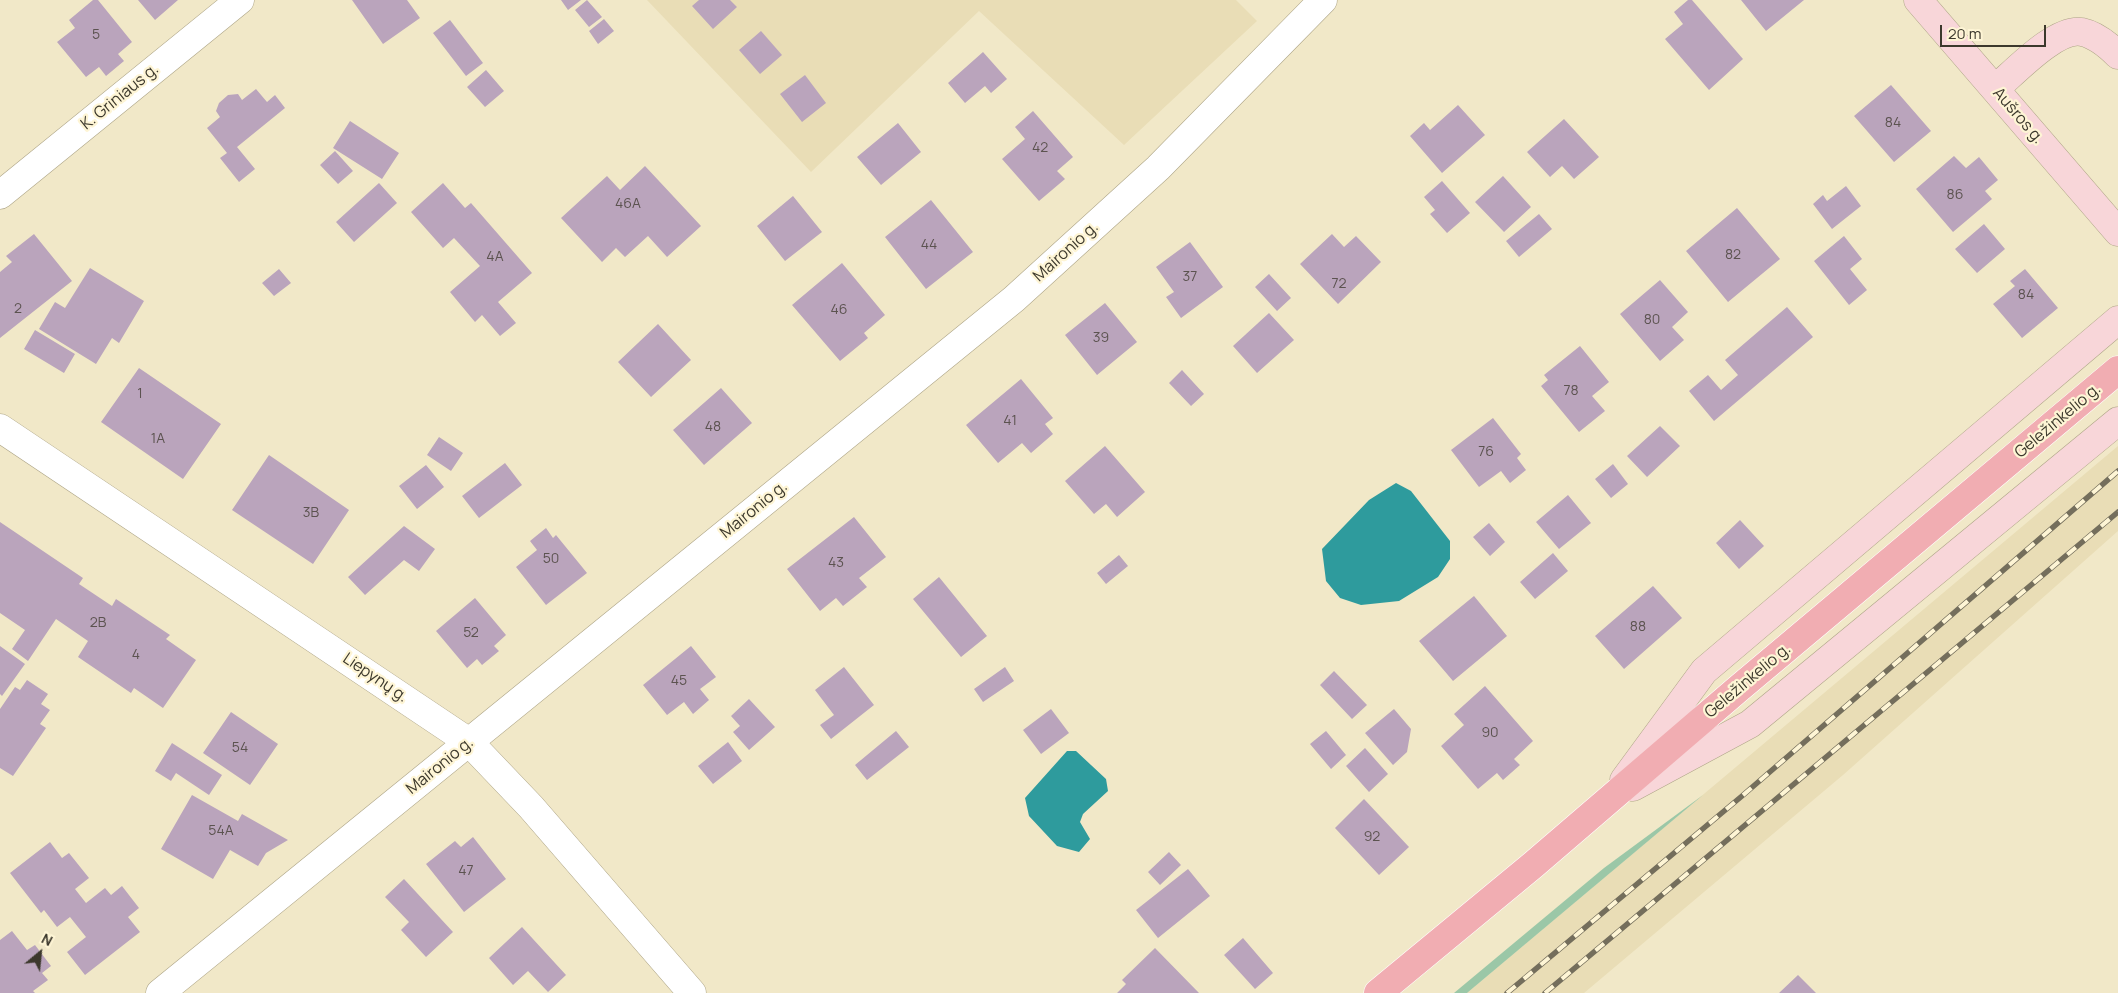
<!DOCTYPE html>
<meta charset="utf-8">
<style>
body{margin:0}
#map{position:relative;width:2118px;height:993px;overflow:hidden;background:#f1e8c8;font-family:Manrope,sans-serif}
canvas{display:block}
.north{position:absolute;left:15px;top:928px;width:50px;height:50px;-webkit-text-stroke:4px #fef5d5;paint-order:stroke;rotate:28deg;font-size:14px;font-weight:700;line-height:20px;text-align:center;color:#3c382c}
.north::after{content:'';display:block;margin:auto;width:18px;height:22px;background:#3c382c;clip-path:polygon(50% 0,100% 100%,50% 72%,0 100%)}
.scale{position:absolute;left:1940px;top:25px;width:106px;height:22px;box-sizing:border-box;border:2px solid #3c382c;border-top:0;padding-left:6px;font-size:15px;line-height:18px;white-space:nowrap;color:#3c382c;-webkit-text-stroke:4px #fef5d5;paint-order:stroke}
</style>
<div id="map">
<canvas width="2118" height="993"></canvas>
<div class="north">N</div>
<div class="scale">20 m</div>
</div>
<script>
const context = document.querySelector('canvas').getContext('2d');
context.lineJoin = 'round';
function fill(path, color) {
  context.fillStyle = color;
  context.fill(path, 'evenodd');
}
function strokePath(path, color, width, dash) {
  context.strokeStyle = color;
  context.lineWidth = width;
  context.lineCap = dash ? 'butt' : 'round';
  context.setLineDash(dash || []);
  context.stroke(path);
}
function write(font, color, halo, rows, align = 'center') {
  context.font = font + ' Manrope,sans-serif';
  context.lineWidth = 4.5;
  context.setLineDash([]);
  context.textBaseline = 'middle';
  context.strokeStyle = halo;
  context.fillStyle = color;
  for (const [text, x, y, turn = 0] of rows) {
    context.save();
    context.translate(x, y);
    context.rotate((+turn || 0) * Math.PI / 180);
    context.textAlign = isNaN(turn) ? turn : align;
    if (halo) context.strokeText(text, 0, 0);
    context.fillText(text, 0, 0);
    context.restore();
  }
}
fill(new Path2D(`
 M647,0H1236L1257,21L1124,145L979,11L811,172Z
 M2118,446V531L1843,775L1584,993H1467Z`), '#e9ddb6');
fill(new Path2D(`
 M1703,795L1467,993H1454L1604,868Z`), '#9bc7a7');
fill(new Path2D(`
 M1396,483L1411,491L1450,541V559L1438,577L1399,601L1361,605L1340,598L1326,581L1322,549L1369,500Z
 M1067,751H1076L1106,779L1108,791L1083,814L1080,822L1090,839L1079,852L1057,846L1029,816L1025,798Z`), '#2e9b9d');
fill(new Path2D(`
 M93,0H98L132,42L118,54L124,61L106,76L99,67L86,77L57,42L75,28L69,20Z
 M138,0H178L155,20Z
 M352,0H407L420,18L383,44Z
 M561,0H581L568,10Z
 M587,0L602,17L589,27L575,10Z
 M699,0H730L737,7L713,29L692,6Z
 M1688,0H1692L1743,59L1709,90L1665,39L1683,24L1674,12Z
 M1741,0H1804L1766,31Z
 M604,19L614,31L598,44L589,31Z
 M450,20L483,63L466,76L433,33Z
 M761,31L782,55L760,74L739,50Z
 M983,52L1007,79L991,93L985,86L965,103L948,83Z
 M486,70L504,91L485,107L467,87Z
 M805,75L826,103L802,122L780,94Z
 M1891,85L1931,131L1894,162L1854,116Z
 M256,89L267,102L275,95L285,108L237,147L255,169L239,182L220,158L227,153L207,128L220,117L216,111L219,103L228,95L238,94L242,100Z
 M1458,105L1485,135L1442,173L1410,136L1424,123L1430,130Z
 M1033,111L1073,157L1057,171L1065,179L1039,201L1002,159L1025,139L1015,127Z
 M1564,119L1599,157L1574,179L1562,166L1550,177L1527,152Z
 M350,121L399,153L382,179L333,148Z
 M898,123L921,152L881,185L857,157Z
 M335,151L353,171L338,184L320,165Z
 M1954,156L1966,168L1979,157L1998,180L1985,191L1992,199L1953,232L1916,189Z
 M645,166L701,226L667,257L648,236L625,257L616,248L602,262L561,218L607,176L620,190Z
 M1503,176L1531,207L1504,232L1475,202Z
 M1442,181L1470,213L1447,233L1430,214L1435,210L1424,197Z
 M379,183L397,203L354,242L336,222Z
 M443,183L465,208L471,203L532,273L498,302L516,323L500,336L482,315L475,322L450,292L480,266L454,238L443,248L411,212Z
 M1846,186L1861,206L1832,229L1813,204L1823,195L1827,201Z
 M793,196L822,232L785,261L757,226Z
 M931,200L973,252L926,289L885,237Z
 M1737,208L1780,259L1728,302L1686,251Z
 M1539,214L1552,229L1519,257L1506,241Z
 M1984,224L2005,249L1977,273L1955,249Z
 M34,234L72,281L0,338V272L12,262L6,256Z
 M1332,234L1344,247L1356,236L1381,262L1338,304L1300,264Z
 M1844,236L1862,259L1850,269L1867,290L1849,305L1814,261Z
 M1190,242L1223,287L1181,318L1166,297L1174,292L1156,267Z
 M842,263L885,315L864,333L868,338L840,361L792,305Z
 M90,268L144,301L119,343L112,338L96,364L39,329L55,302L65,308Z
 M279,269L291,283L274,296L262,283Z
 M2025,269L2058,308L2022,338L1993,304L2015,286L2010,281Z
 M1269,274L1291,298L1277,311L1255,287Z
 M1660,280L1688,312L1672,327L1684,340L1660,361L1620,314Z
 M1105,303L1137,342L1097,375L1065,335Z
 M1787,307L1813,337L1714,421L1689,391L1708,375L1721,390L1738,375L1725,360Z
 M1269,313L1294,340L1257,373L1233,346Z
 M658,324L691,360L651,397L618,362Z
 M35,330L75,354L64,373L24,349Z
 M1580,346L1609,382L1592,396L1605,411L1579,432L1541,386L1548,380L1544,375Z
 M139,368L221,424L183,479L101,422Z
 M1182,370L1204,394L1191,406L1169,383Z
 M1021,379L1053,418L1045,424L1053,434L1031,453L1022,443L998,463L966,425Z
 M721,388L752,423L704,465L673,430Z
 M1493,418L1521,454L1517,458L1526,470L1510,483L1501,471L1479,487L1451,450Z
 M1660,426L1680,446L1647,477L1627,456Z
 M439,437L463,453L451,471L427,455Z
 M1105,446L1145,492L1117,517L1106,504L1094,514L1065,481Z
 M269,455L349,510L313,564L232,510Z
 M505,463L522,485L479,518L462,496Z
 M1613,464L1628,484L1611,498L1595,479Z
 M426,465L444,487L417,509L399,486Z
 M1568,495L1591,523L1559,549L1536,522Z
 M854,517L886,557L859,578L867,587L843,606L836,598L820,611L787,569Z
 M1740,520L1764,546L1739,569L1716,543Z
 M0,522L83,578L79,584L112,606L116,599L170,635L166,639L196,660L163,708L134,688L131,693L78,657L88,641L56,619L28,661L12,649L25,630L0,613Z
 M1489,523L1505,542L1490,556L1473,537Z
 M404,526L435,549L419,571L404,560L365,595L348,577Z
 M546,528L553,538L556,535L587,573L546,605L516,567L537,550L530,541Z
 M1553,553L1568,571L1535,599L1520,582Z
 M1119,555L1128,566L1106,584L1097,573Z
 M939,577L987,636L961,657L913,599Z
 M1653,586L1682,618L1624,669L1595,636Z
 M1474,596L1507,636L1453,681L1419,641Z
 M475,598L506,635L494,646L499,651L482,665L477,659L467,668L436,631Z
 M0,646L25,664L2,696L0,694Z
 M691,646L716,677L700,689L709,700L693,714L684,702L667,715L643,685Z
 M844,667L874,705L831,739L820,725L834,715L815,690Z
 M1005,667L1014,681L983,702L974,689Z
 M1334,671L1367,705L1352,719L1320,685Z
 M27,680L48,694L41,704L50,710L40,724L46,728L13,776L0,768V709L15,687L20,690Z
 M1485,686L1533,741L1514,759L1520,765L1503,780L1497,773L1478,789L1441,746L1464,725L1454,714Z
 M749,699L775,727L749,750L733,732L740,726L731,716Z
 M1051,709L1069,733L1041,754L1023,730Z
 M1394,709L1411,729L1407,752L1393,765L1365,733Z
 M231,712L278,744L250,785L203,753Z
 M896,731L909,747L867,780L855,765Z
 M1326,731L1346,755L1331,769L1310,744Z
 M728,742L742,761L713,784L698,766Z
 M172,743L222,775L209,795L176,773L171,781L155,771Z
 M1365,748L1388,774L1369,792L1346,766Z
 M192,795L238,821L242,814L288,840L266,853L258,866L230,850L213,879L161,849Z
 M1364,799L1409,847L1379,875L1335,828Z
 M473,837L506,879L464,912L426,864L455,841L461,847Z
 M50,842L62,858L69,853L89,878L75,889L86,903L105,888L111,895L122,886L139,908L128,917L140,932L85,975L67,952L86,937L70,917L57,927L44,910L41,913L10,873Z
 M1169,852L1181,865L1160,885L1148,872Z
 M1188,869L1210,896L1158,938L1136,910Z
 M404,879L453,932L426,957L401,930L409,922L385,897Z
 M522,927L566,975L548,992L528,971L513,985L489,958Z
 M12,931L27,950L35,945L51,966L42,973L48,980L33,991L35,993H0V940Z
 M1243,938L1273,973L1255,989L1224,955Z
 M1155,948L1199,993H1117L1126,984L1122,980Z
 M1798,975L1816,993H1779Z`), '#baa4bc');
const street = new Path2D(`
 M0,195L240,0
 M0,428L469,742L531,807L692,993
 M160,993L1014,299L1158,168L1323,0`);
const secondary = new Path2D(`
 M1918,0L2118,232
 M1995,89C2014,73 2056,27 2082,32C2096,35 2108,45 2118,55
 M1624,780L1704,671L2118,320
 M1633,787L1750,724L2118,421`);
const primary = new Path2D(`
 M1378,993L1533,865L1738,689L2118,370`);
strokePath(street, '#ada486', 29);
strokePath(secondary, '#ada486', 29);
strokePath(primary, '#fff', 29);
strokePath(street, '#fff', 28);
strokePath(secondary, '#f8d6d9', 28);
strokePath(primary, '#f1adb2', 28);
const rail = new Path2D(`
 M1507,993L1742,796L2118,471
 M1545,993L2118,512`);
strokePath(rail, '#746e5c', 5.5);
strokePath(rail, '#fef5d5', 4, [11]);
write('14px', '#5c5350', null, [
 ["5",96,35],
 ["84",1893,123],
 ["42",1040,148],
 ["86",1955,195],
 ["46A",628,204],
 ["44",929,245],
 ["82",1733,255],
 ["4A",495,257],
 ["37",1190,277],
 ["72",1339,284],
 ["84",2026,295],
 ["2",18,309],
 ["46",839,310],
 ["80",1652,320],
 ["39",1101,338],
 ["78",1571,391],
 ["1",140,394],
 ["41",1010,421],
 ["48",713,427],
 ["1A",158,439],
 ["76",1486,452],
 ["3B",311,513],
 ["50",551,559],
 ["43",836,563],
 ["2B",98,623],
 ["88",1638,627],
 ["52",471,633],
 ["4",136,655],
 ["45",679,681],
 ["90",1490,733],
 ["54",240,748],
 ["54A",221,831],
 ["92",1372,837],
 ["47",466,871]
]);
write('16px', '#3c382c', '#fef5d5', [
 ["K. Griniaus g.",120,97,-39],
 ["Aušros g.",2018,116,49],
 ["Maironio g.",1066,252,-42],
 ["Geležinkelio g.",2058,421,-40],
 ["Maironio g.",754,510,-39],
 ["Liepynų g.",375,678,34],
 ["Geležinkelio g.",1748,681,-40],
 ["Maironio g.",440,766,-39]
]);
</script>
